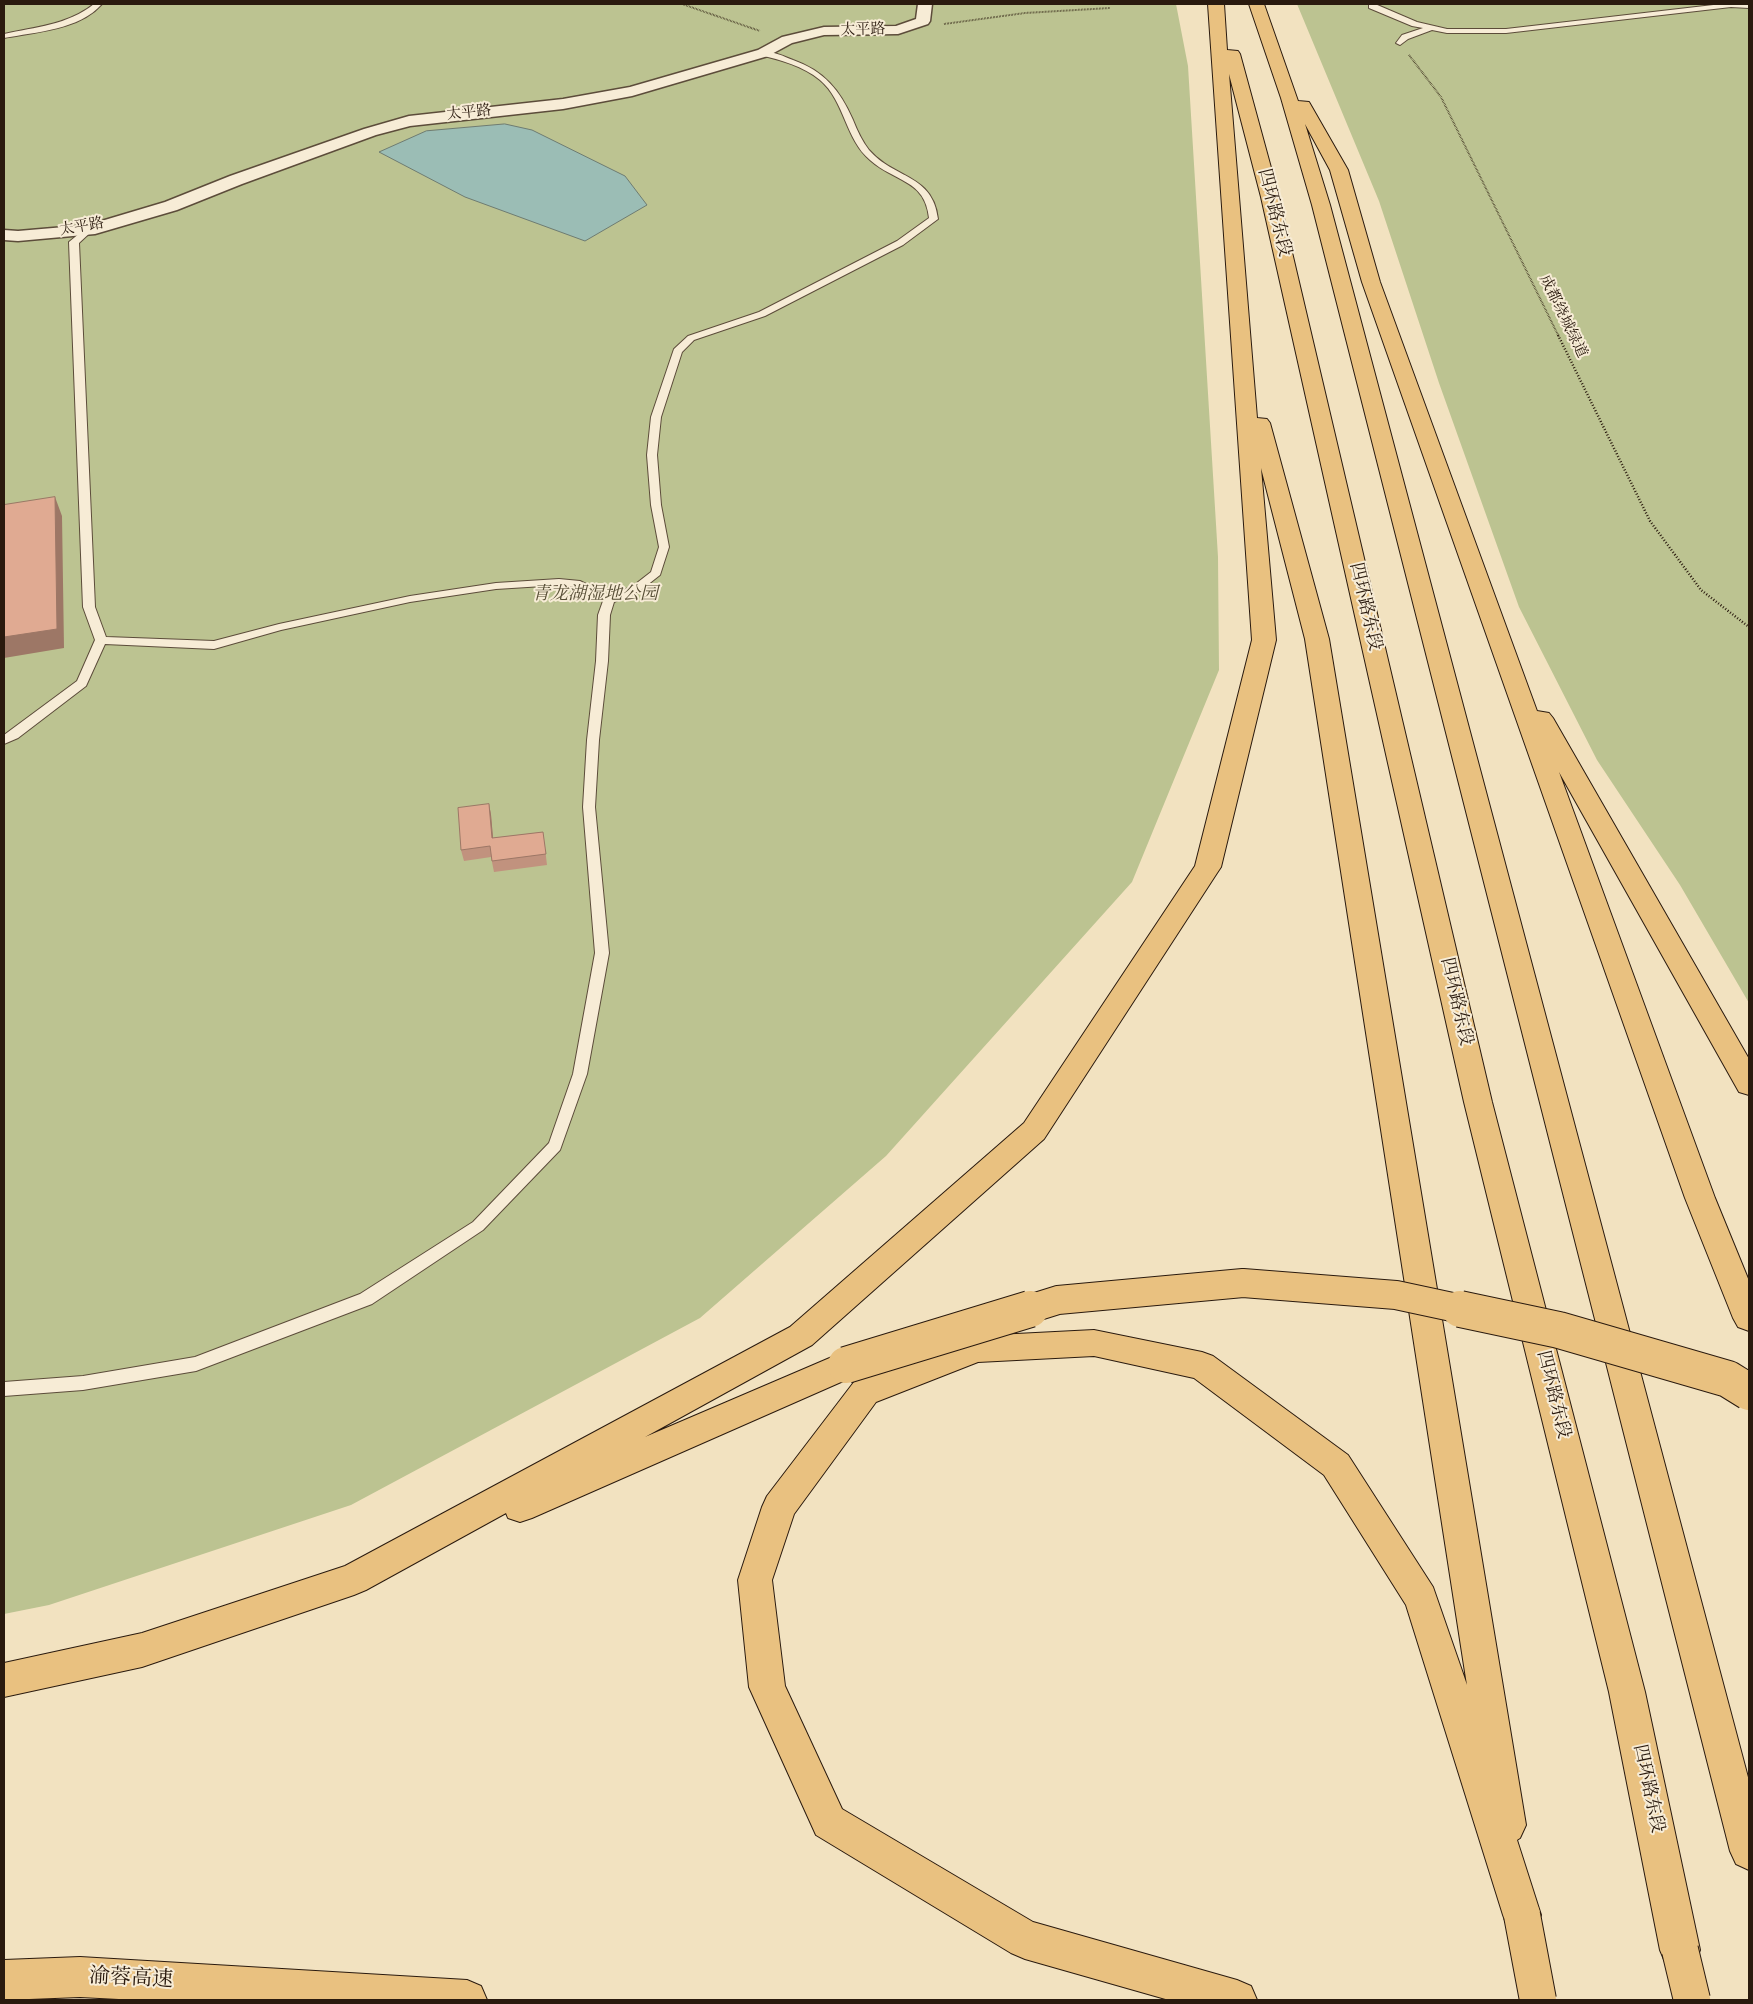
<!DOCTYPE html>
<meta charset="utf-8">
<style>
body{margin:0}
#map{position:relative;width:1753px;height:2004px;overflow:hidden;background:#f2e2c0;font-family:Vollkorn,serif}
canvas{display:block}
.frame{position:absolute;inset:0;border:5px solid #2a1a0e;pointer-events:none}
</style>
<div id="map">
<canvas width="1753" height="2004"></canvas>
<div class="frame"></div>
</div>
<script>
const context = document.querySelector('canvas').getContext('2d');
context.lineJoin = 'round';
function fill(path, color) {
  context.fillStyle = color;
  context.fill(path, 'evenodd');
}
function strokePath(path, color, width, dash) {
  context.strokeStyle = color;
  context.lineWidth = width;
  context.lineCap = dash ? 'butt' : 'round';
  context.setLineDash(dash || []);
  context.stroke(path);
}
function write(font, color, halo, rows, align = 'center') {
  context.font = font + ' Vollkorn,"Noto Serif SC",serif';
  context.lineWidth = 4;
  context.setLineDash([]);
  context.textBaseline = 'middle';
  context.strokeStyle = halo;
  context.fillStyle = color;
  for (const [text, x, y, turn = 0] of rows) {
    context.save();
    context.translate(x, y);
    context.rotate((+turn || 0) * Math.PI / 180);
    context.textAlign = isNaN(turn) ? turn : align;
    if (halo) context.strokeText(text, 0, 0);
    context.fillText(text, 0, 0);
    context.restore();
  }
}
fill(new Path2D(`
 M4,4H1176L1188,66L1218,557L1219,670L1132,882L886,1156L700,1318L351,1505L49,1605L4,1614Z
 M1297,4H1749V1003L1680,885L1597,760L1519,607L1439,383L1379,201Z`), '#bcc391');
const water = new Path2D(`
 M505,124L532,130L625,176L647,205L585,241L465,197L379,152L426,131Z`);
fill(water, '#9bbdb5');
strokePath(water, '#6e7c72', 1);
const service = new Path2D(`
 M94,4H102C79,30 36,32 4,38V34C35,27 68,25 94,4Z
 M1369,4H1375L1417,22L1447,29H1506L1722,4H1749V8L1731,7L1506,33H1447L1432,30L1408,39L1400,45L1396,43L1402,35L1423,28L1412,26L1369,8Z
 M760,51C770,50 784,56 793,60C824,71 840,90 853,120C857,130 862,141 869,150C894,179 933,174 938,219L903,245L765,316L694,340L682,352L661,417L657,455L661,505L669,547L660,575L641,590L614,602L610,615L608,661L599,740L595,807L609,953L587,1074L560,1150L483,1230L372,1304L196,1371L83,1390L4,1396V1382L83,1376L195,1357L360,1294L473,1222L549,1143L573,1074L595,953L583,807L587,740L596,661L598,615L603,601L577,587L559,585L496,589L410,602L281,630L214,649L105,644L86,686L18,738L4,744V735L77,681L95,640L83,607L69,242L86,228H92L93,230L79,243L95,607L106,637L214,641L279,624L410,596L496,583L559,579L580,581L610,596L633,586L651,572L659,547L651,505L647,455L651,417L674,349L688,336L759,312L897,241L929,218C925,179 894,182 870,160C845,139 845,101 820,80C803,66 781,60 760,55Z`);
const minor = new Path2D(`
 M918,4H932L930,21L928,24L898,34L824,35L792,43L768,56L632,96L563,109L410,126L376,135L242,184L177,210L95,234L18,241L4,240V230L18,231L88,225L165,202L230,176L364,129L409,116L563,99L630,87L758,50L782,37L824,27L896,26L916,19Z`);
const motorway = new Path2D(`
 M1208,4H1224L1227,50L1238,51L1240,54L1279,197L1492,1102L1645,1692L1700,1950L1694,1964L1680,1970L1666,1964L1660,1950L1609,1692L1464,1102L1261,197L1229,74L1257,418L1267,419L1270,423L1329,639L1526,1825L1520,1838L1517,1840L1541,1915L1536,1929L1522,1934L1508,1929L1503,1915L1406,1605L1324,1475L1194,1378L1094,1356L978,1362L876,1402L794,1514L772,1580L785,1686L842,1809L1033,1922L1237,1980L1251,1986L1257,2000H1169L1025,1959L1011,1953L816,1835L749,1687L738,1580L762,1507L767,1496L854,1382L977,1336L1094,1330L1202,1352L1213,1356L1348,1455L1433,1587L1467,1685L1305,639L1261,468L1276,640L1221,867L1217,873L1044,1139L812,1345L645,1437L846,1351L857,1355L862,1365L857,1375L532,1518L520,1522L508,1518L506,1513L366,1590L354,1595L142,1667L4,1697V1663L142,1633L345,1566L790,1327L1024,1123L1195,866L1252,640Z
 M1249,4H1264L1298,101L1309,102L1348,170L1380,282L1537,711L1549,713L1553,718L1749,1059V1095L1739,1092L1559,772L1715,1198L1749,1281V1331L1738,1327L1733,1318L1685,1198L1362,282L1330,170L1305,124L1330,205L1749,1781V1870L1736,1864L1730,1851L1312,205L1281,98Z
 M80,1957L467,1980L481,1986L487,2000H138L80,1997L4,2000V1960Z`);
strokePath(service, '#5c4c3a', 2);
strokePath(minor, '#5c4c3a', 3);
strokePath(motorway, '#2a1a0e', 2);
strokePath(new Path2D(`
 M682,4L760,31
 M944,24L1025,13L1110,8
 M1409,55L1441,97L1559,337`), '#2a1a0e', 2, [0.5, 1]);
strokePath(new Path2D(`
 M1558,335L1650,521L1701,590L1749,627`), '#2a1a0e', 2.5, [1, 2]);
fill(service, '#f7ecd6');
fill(minor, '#f7ecd6');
fill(motorway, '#e9c180');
const motorwayBridgeFar1 = new Path2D(`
 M1026,1310L1058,1300L1243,1283L1396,1295L1466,1310`);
const motorwayBridge = new Path2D(`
 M1460,1309L1559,1330L1728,1379L1749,1392
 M846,1365L1030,1309
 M1522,1915L1538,2000
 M1680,1950L1692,2000`);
strokePath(motorwayBridgeFar1, '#2a1a0e', 30, []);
strokePath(motorwayBridge, '#2a1a0e', 38, []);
strokePath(motorwayBridgeFar1, '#e9c180', 28);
strokePath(motorwayBridge, '#e9c180', 36);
fill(new Path2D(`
 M489,804L491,815L493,838L543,832L547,865L494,872L491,857L464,861L461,850Z`), '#c1927e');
fill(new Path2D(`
 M55,497L62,516L64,648L4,658V637Z
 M489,804L491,815L494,849L492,838Z`), '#9d7766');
const building = new Path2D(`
 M55,497L57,629L4,637V505Z
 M489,804L492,838L543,832L546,854L492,861L490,846L461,850L458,808Z`);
fill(building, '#e0aa92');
strokePath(building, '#9d7766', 1);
write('15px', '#2a1a0e', '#f7ecd6', [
 ["太平路",863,31,-1],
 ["太平路",469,114,-6],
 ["太平路",82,228,-10],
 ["成都绕城绿道",1562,317,64]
]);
write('18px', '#2a1a0e', '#f7ecd6', [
 ["四环路东段",1273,213,76],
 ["四环路东段",1364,607,77],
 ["四环路东段",1455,1002,77],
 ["四环路东段",1552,1395,76],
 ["四环路东段",1647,1789,78]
]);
write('italic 18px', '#564d35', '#f7ecd6', [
 ["青龙湖湿地公园",595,596]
]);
write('21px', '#2a1a0e', '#f7ecd6', [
 ["渝蓉高速",131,1980,3]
]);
</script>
